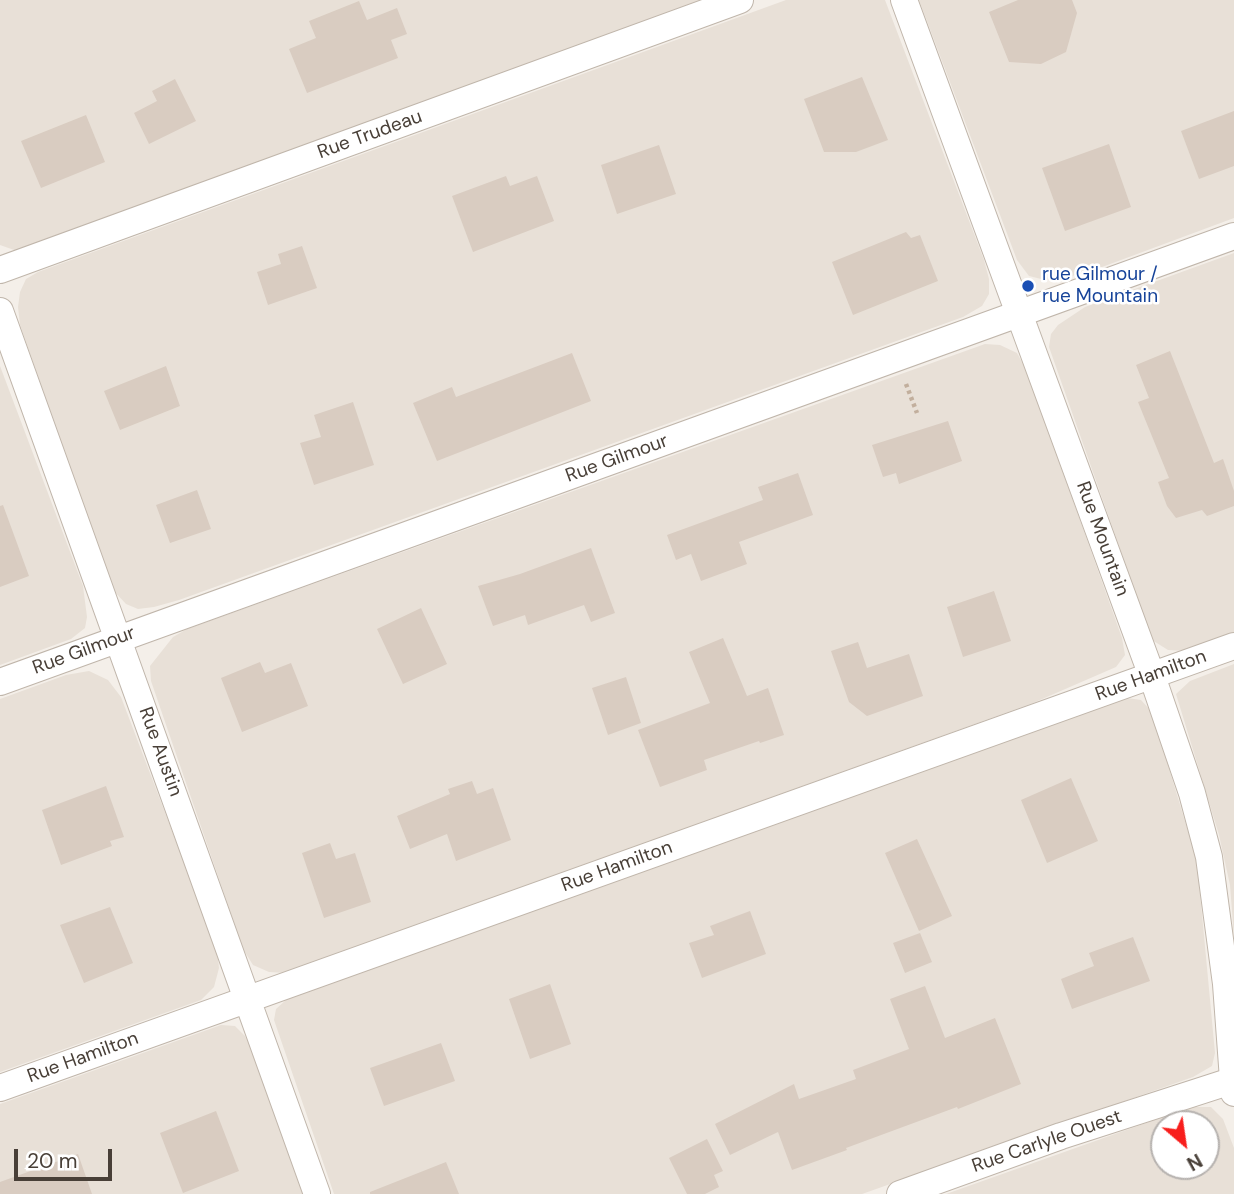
<!DOCTYPE html>
<style>
body{margin:0}
#map{position:relative;width:1234px;height:1194px;overflow:hidden;background:#f4efe9;font-family:"DM Sans",sans-serif}
canvas{display:block}
.north{position:absolute;left:1150px;top:1110px;width:70px;height:70px;box-sizing:border-box;background:#fff;border:2px solid #b6b2af;border-radius:50%;rotate:151deg;font-size:19px;font-weight:700;line-height:28px;text-align:center;color:#483f37}
.north::after{content:'';display:block;margin:auto;width:24px;height:32px;background:#f81e1c;clip-path:polygon(50% 0,100% 100%,50% 72%,0 100%)}
.scale{position:absolute;left:14px;top:1149px;width:98px;height:32px;box-sizing:border-box;border:4px solid #483f37;border-top:0;padding-left:9px;font-size:21px;line-height:24px;white-space:nowrap;color:#483f37;-webkit-text-stroke:5px #fff;paint-order:stroke}
</style>
<div id="map">
<canvas width="1234" height="1194"></canvas>
<div class="north">N</div>
<div class="scale">20 m</div>
</div>
<script>
const context = document.querySelector('canvas').getContext('2d');
context.lineJoin = 'round';
function fill(path, color) {
  context.fillStyle = color;
  context.fill(path, 'evenodd');
}
function strokePath(path, color, width, dash) {
  context.strokeStyle = color;
  context.lineWidth = width;
  context.lineCap = dash ? 'butt' : 'round';
  context.setLineDash(dash || []);
  context.stroke(path);
}
function write(font, color, halo, rows, align = 'center') {
  context.font = font + ' "DM Sans",sans-serif';
  context.lineWidth = 5;
  context.setLineDash([]);
  context.textBaseline = 'middle';
  context.strokeStyle = halo;
  context.fillStyle = color;
  for (const [text, x, y, turn = 0] of rows) {
    context.save();
    context.translate(x, y);
    context.rotate((+turn || 0) * Math.PI / 180);
    context.textAlign = isNaN(turn) ? turn : align;
    if (halo) context.strokeText(text, 0, 0);
    context.fillText(text, 0, 0);
    context.restore();
  }
}
fill(new Path2D(`
 M0,0H703L17,251L0,245Z
 M786,0H885L984,260L989,279V294L982,306L963,317L179,600L154,607L138,609L126,604L113,590L20,325L18,307L20,292L26,279L38,272Z
 M919,0H1234V218L1086,273L1058,279L1045,280L1029,276L1017,260Z
 M1234,253V634L1187,651L1168,650L1152,640L1049,347L1051,334L1058,325L1085,307Z
 M985,344L1000,345L1017,353L1027,371L1122,638L1125,655L1116,667L1033,703L285,973L269,972L253,965L243,949L151,681L150,666L173,637L187,629Z
 M0,366L83,586L87,617L85,628L71,639L0,665Z
 M1234,664V937L1230,885L1219,835L1176,694L1190,681Z
 M89,671L108,680L121,697L217,949L219,968L214,987L201,1000L0,1072V699L66,675Z
 M1127,698L1141,700L1152,712L1197,861L1215,1053L1212,1066L1193,1077L862,1194H334L274,1020L276,1009L287,999Z
 M221,1025L235,1026L245,1036L255,1056L303,1194H0V1104Z
 M1191,1107H1211L1223,1119L1234,1148V1194H946ZM1164,1124H1206V1166H1164Z`), '#e8e0d7');
fill(new Path2D(`
 M1018,0H1072L1077,13L1066,52L1041,64L1009,62L989,12Z
 M359,1L367,20L397,8L407,34L391,40L398,58L307,93L289,49L316,38L309,21Z
 M862,77L888,140L856,152H824L804,99Z
 M175,79L196,121L149,144L134,113L157,101L152,91Z
 M1234,111V166L1199,179L1181,131Z
 M86,115L105,162L41,188L21,141Z
 M1109,144L1131,207L1065,231L1042,168Z
 M659,145L676,194L617,214L601,165Z
 M506,176L510,186L537,176L554,221L473,252L452,196Z
 M906,232L911,238L920,235L938,281L853,315L832,262Z
 M302,246L317,288L268,305L257,272L281,264L278,254Z
 M1170,351L1214,463L1223,459L1234,491V506L1207,516L1202,510L1176,518L1167,506L1158,482L1169,478L1138,402L1149,398L1136,365Z
 M572,353L591,401L437,461L413,403L452,387L456,397Z
 M166,366L180,406L120,430L104,391Z
 M353,402L374,465L314,485L300,443L321,437L314,415Z
 M948,421L962,461L899,484L896,473L883,477L872,445Z
 M798,473L813,515L739,542L747,564L701,581L691,554L676,560L667,535L763,500L758,487Z
 M197,490L211,529L170,543L156,505Z
 M3,505L29,576L0,587V506Z
 M591,548L615,613L591,622L584,605L528,625L525,615L493,626L478,586L520,574Z
 M994,591L1011,641L963,657L947,607Z
 M421,608L447,664L403,684L377,629Z
 M723,638L747,696L768,688L784,735L760,743L759,741L704,760L707,770L660,787L638,730L710,703L689,652Z
 M858,642L867,668L909,654L923,696L867,716L849,702L831,651Z
 M260,662L265,673L291,663L308,706L242,732L221,678Z
 M626,677L641,723L608,735L592,688Z
 M1071,778L1098,841L1047,863L1021,800Z
 M472,781L477,794L493,788L511,840L456,861L447,834L410,849L397,816L450,794L448,789Z
 M106,786L124,837L110,841L112,846L61,865L42,810Z
 M917,839L952,916L919,931L885,853Z
 M330,843L336,859L355,853L371,902L324,918L302,853Z
 M110,907L133,963L84,983L60,925Z
 M750,911L766,954L702,978L689,943L714,935L710,926Z
 M920,933L932,962L905,973L893,943Z
 M1133,937L1150,981L1072,1009L1061,979L1094,966L1089,953Z
 M550,984L571,1044L530,1059L509,999Z
 M925,986L945,1038L995,1018L1021,1084L958,1109L957,1107L846,1148L847,1150L792,1170L778,1132L730,1155L715,1124L794,1084L799,1099L856,1079L853,1070L909,1049L890,999Z
 M441,1043L455,1081L384,1106L370,1068Z
 M216,1111L239,1171L183,1193L160,1133Z
 M707,1139L723,1171L714,1175L719,1187L705,1194H687L669,1158Z
 M78,1154L92,1194H0V1182Z
 M446,1162L459,1194H370V1192Z`), '#d9ccc1');
const street = new Path2D(`
 M904,0L1152,676L1192,793L1209,857L1226,984L1234,1093
 M0,270L740,0
 M0,311L317,1194
 M0,682L1234,236
 M0,1088L1234,646
 M900,1194L1061,1136L1234,1080`);
strokePath(street, '#c0b6ab', 28);
strokePath(new Path2D(`
 M906,384L917,413`), '#c2af9d', 4.5, [3.5, 3.5]);
strokePath(street, '#fff', 26);
for (const [x, y, r, color] of [
 [1028,286,7,"#1a4fb4"]
]) {
  const dot = new Path2D();
  dot.arc(x, y, r, 0, 2 * Math.PI);
  context.fillStyle = color;
  context.fill(dot);
  strokePath(dot, '#fff', 2.5);
}
write('19px', '#483f37', '#fff', [
 ["Rue Trudeau",370,135,-20],
 ["Rue Gilmour",617,459,-20],
 ["Rue Mountain",1102,539,70],
 ["Rue Gilmour",84,651,-20],
 ["Rue Hamilton",1151,676,-20],
 ["Rue Austin",160,752,70],
 ["Rue Hamilton",617,867,-20],
 ["Rue Hamilton",83,1058,-20],
 ["Rue Carlyle Ouest",1047,1142,-19]
]);
write('19px', '#164399', '#fff', [
 ["rue Gilmour /",1042,275],
 ["rue Mountain",1042,297]
], 'left');
</script>
